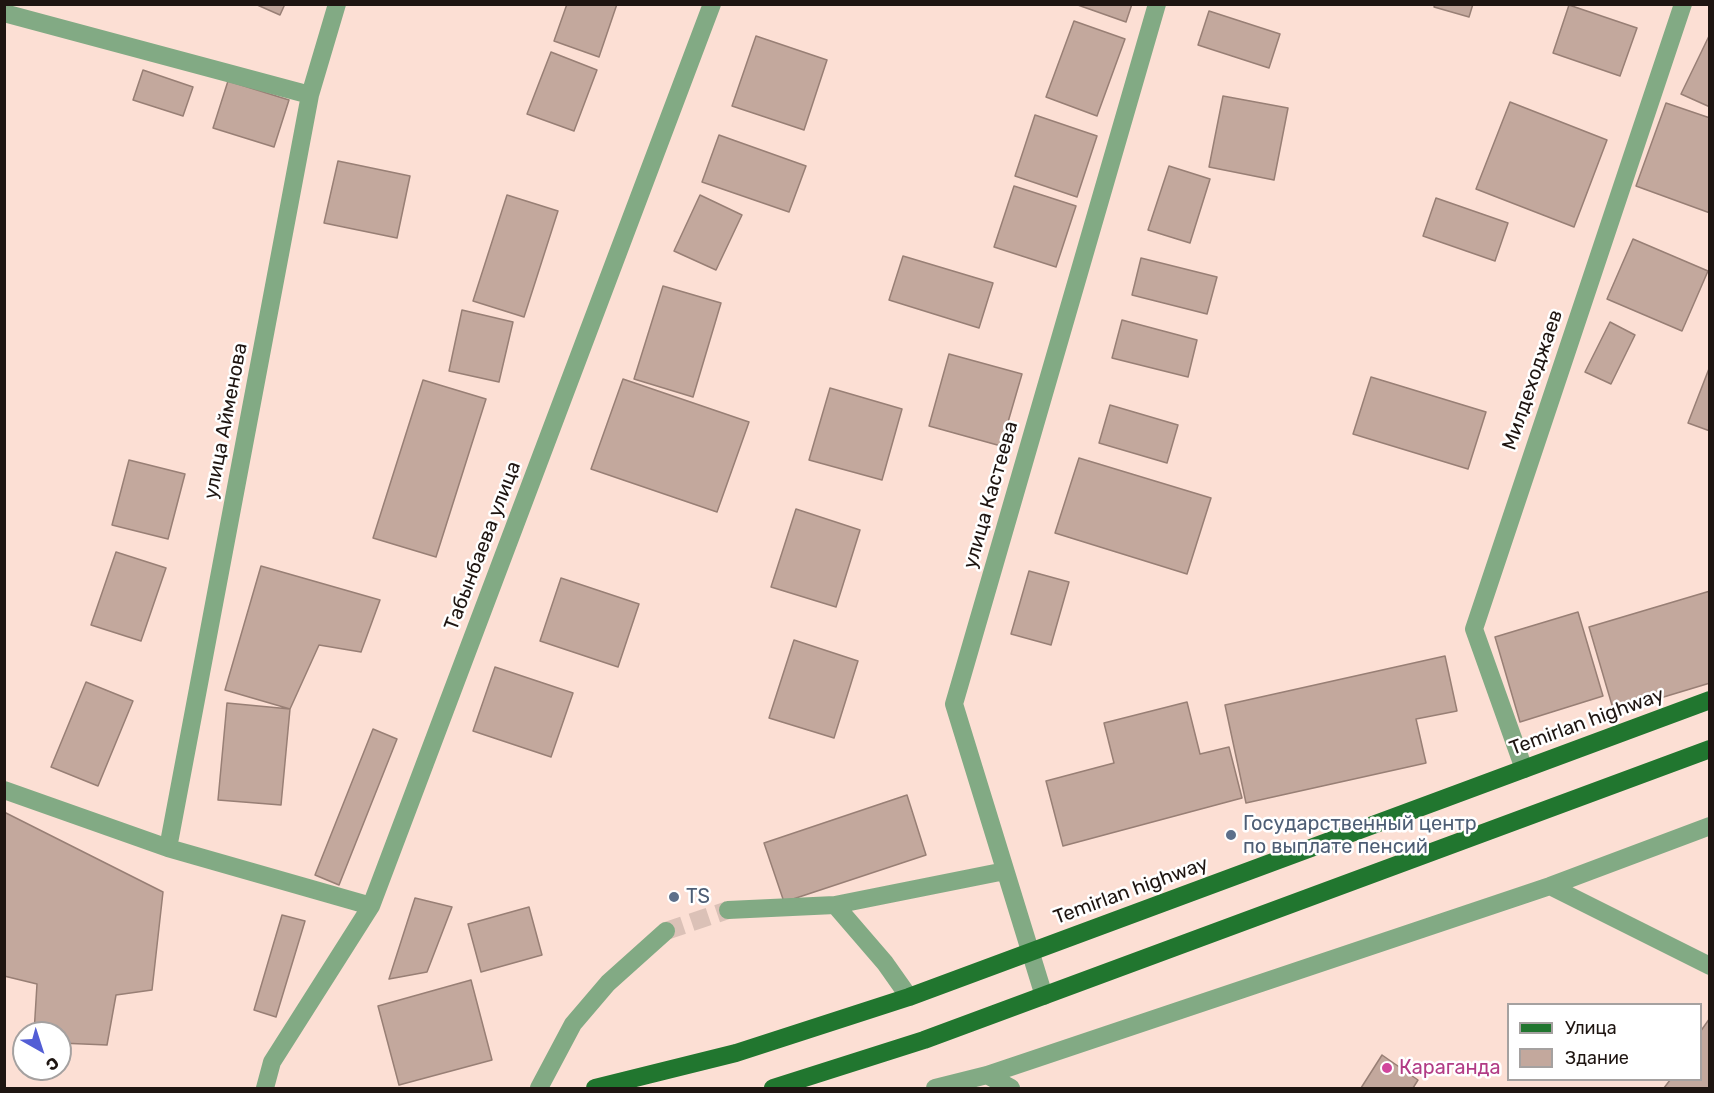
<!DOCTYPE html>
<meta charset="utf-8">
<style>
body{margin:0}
#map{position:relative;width:1714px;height:1093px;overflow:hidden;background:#fcdfd4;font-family:Rubik,sans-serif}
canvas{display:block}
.frame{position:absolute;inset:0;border:6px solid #1e1511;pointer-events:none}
.legend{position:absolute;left:1507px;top:1003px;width:195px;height:78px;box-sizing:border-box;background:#fff;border:2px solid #a5a1a0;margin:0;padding:8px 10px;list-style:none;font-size:18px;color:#1e1511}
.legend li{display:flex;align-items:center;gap:12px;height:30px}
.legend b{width:30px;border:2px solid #a5a1a0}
.north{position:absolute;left:12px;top:1021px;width:60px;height:60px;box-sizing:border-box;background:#fff;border:2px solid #a5a1a0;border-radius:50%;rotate:141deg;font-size:16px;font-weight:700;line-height:24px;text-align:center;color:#1e1511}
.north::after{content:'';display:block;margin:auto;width:21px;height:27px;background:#535ed5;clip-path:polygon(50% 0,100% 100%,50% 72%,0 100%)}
</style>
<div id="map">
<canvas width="1714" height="1093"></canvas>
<div class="frame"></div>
<ul class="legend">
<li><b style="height:8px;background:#21762f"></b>Улица</li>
<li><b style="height:16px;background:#c3a89d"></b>Здание</li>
</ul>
<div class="north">С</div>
</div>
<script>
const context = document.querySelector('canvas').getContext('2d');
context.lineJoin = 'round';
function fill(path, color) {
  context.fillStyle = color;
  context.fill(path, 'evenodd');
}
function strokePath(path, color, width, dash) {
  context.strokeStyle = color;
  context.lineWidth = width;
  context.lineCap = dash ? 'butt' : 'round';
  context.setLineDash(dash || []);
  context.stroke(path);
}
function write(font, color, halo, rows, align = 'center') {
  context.font = font + ' Rubik,sans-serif';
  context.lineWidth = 5;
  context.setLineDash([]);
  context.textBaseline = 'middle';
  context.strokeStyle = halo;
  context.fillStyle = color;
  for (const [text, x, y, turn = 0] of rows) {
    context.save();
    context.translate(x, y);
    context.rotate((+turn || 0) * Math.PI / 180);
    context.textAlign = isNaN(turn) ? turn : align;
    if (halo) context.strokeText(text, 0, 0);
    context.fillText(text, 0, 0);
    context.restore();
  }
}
const building = new Path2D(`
 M255,4H285L280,15Z
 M567,4H617L599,57L554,41Z
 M1075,4H1132L1126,22Z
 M1435,4H1473L1469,17L1434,7Z
 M1569,5L1637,28L1620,76L1553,53Z
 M1209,11L1280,34L1269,68L1198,45Z
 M1074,21L1125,39L1097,116L1046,97Z
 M1710,34V107L1681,94Z
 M756,36L827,60L804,130L732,106Z
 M551,52L597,70L574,131L527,114Z
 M143,70L193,87L183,116L133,100Z
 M228,81L289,100L274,147L213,128Z
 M1223,96L1288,108L1274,180L1209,167Z
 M1510,102L1607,140L1574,227L1476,189Z
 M1666,103L1710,118V213L1636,186Z
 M1035,115L1097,136L1077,197L1015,176Z
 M719,135L806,166L789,212L702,182Z
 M338,161L410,176L397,238L324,223Z
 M1169,166L1210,179L1190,243L1148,230Z
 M1014,186L1076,206L1056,267L994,247Z
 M507,195L558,211L524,317L473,301Z
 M700,195L742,215L716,270L674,251Z
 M1436,198L1508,223L1495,261L1423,236Z
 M1633,239L1708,271L1682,331L1607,299Z
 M903,256L993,283L979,328L889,300Z
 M1141,258L1217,277L1207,314L1132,295Z
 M663,286L721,303L693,397L634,379Z
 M462,310L513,322L499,382L449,371Z
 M1122,320L1197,340L1188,377L1112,358Z
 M1610,322L1635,335L1611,384L1585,372Z
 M949,354L1022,374L1001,446L929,426Z
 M1710,366V431L1688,423Z
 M1371,377L1486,412L1468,469L1353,434Z
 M623,379L749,422L717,512L591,469Z
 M423,380L486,399L436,557L373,538Z
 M830,388L902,409L882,480L809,460Z
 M1110,405L1178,425L1167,463L1099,443Z
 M1079,458L1211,498L1187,574L1055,533Z
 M129,460L185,474L168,539L112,525Z
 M796,509L860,530L836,607L771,587Z
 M116,552L166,568L141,641L91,625Z
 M261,566L380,600L361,652L319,645L290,709L225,690Z
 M1029,571L1069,582L1051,645L1011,634Z
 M561,578L639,604L618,667L540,641Z
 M1710,591V683L1614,712L1589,627Z
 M1578,612L1603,696L1520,722L1495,637Z
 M794,640L858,661L834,738L769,718Z
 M1445,656L1457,711L1416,719L1426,763L1246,803L1225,705Z
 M495,667L573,693L551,757L473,731Z
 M86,682L133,701L98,786L51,767Z
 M1187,702L1200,754L1229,747L1242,798L1063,846L1046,781L1114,763L1104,723Z
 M227,703L290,709L281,805L218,800Z
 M373,729L397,739L339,885L315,875Z
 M907,795L926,855L784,902L764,843Z
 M4,812L163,892L152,990L116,995L107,1045L60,1043V1033H34L37,984L4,976Z
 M415,898L452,907L427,972L389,979Z
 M529,907L542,955L481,972L468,924Z
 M282,915L305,921L276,1017L254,1010Z
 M471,980L492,1060L399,1085L378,1006Z
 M1710,1018V1088H1664L1670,1080H1700V1032Z
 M1382,1055L1418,1080L1413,1088H1361Z`);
fill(building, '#c3a89d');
strokePath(building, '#987f75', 1.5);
strokePath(new Path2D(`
 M666,931L728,910`), '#dbc1b7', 18, [18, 9]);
strokePath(new Path2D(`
 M4,13L310,95
 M1524,769L1474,629L1683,4
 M4,790L168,848L371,906
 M168,848L310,95L337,4
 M1550,886L1710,966
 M835,905L885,963L909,997
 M728,910L835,905L1005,871
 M1044,996L954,704L1157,4
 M987,1075L1011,1088
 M265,1088L272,1062L371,906L712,4
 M539,1088L573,1024L608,983L666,931
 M935,1088L987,1075L1550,886L1710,826`), '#82aa84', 18);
strokePath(new Path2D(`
 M595,1088L736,1053L909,997L1710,700
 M773,1088L924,1040L1710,749`), '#21762f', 18);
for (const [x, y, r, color] of [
 [1231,835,6,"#5c6f8a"],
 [674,897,6,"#5c6f8a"],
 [1387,1068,6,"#d1479c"]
]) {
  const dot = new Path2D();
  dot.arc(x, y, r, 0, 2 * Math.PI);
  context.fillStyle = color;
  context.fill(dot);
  strokePath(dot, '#fff', 2);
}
write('20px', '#1e1511', '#fff', [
 ["Милдеходжаев",1533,380,-71],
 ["улица Айменова",226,421,-79],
 ["улица Кастеева",991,495,-74],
 ["Табынбаева улица",483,546,-69],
 ["Temirlan highway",1587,722,-20],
 ["Temirlan highway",1131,891,-20]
]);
write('20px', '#4e5e75', '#fff', [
 ["Государственный центр",1243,824],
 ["по выплате пенсий",1243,847],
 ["TS",686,897]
], 'left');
write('20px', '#b23c85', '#fff', [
 ["Караганда",1399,1068]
], 'left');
</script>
